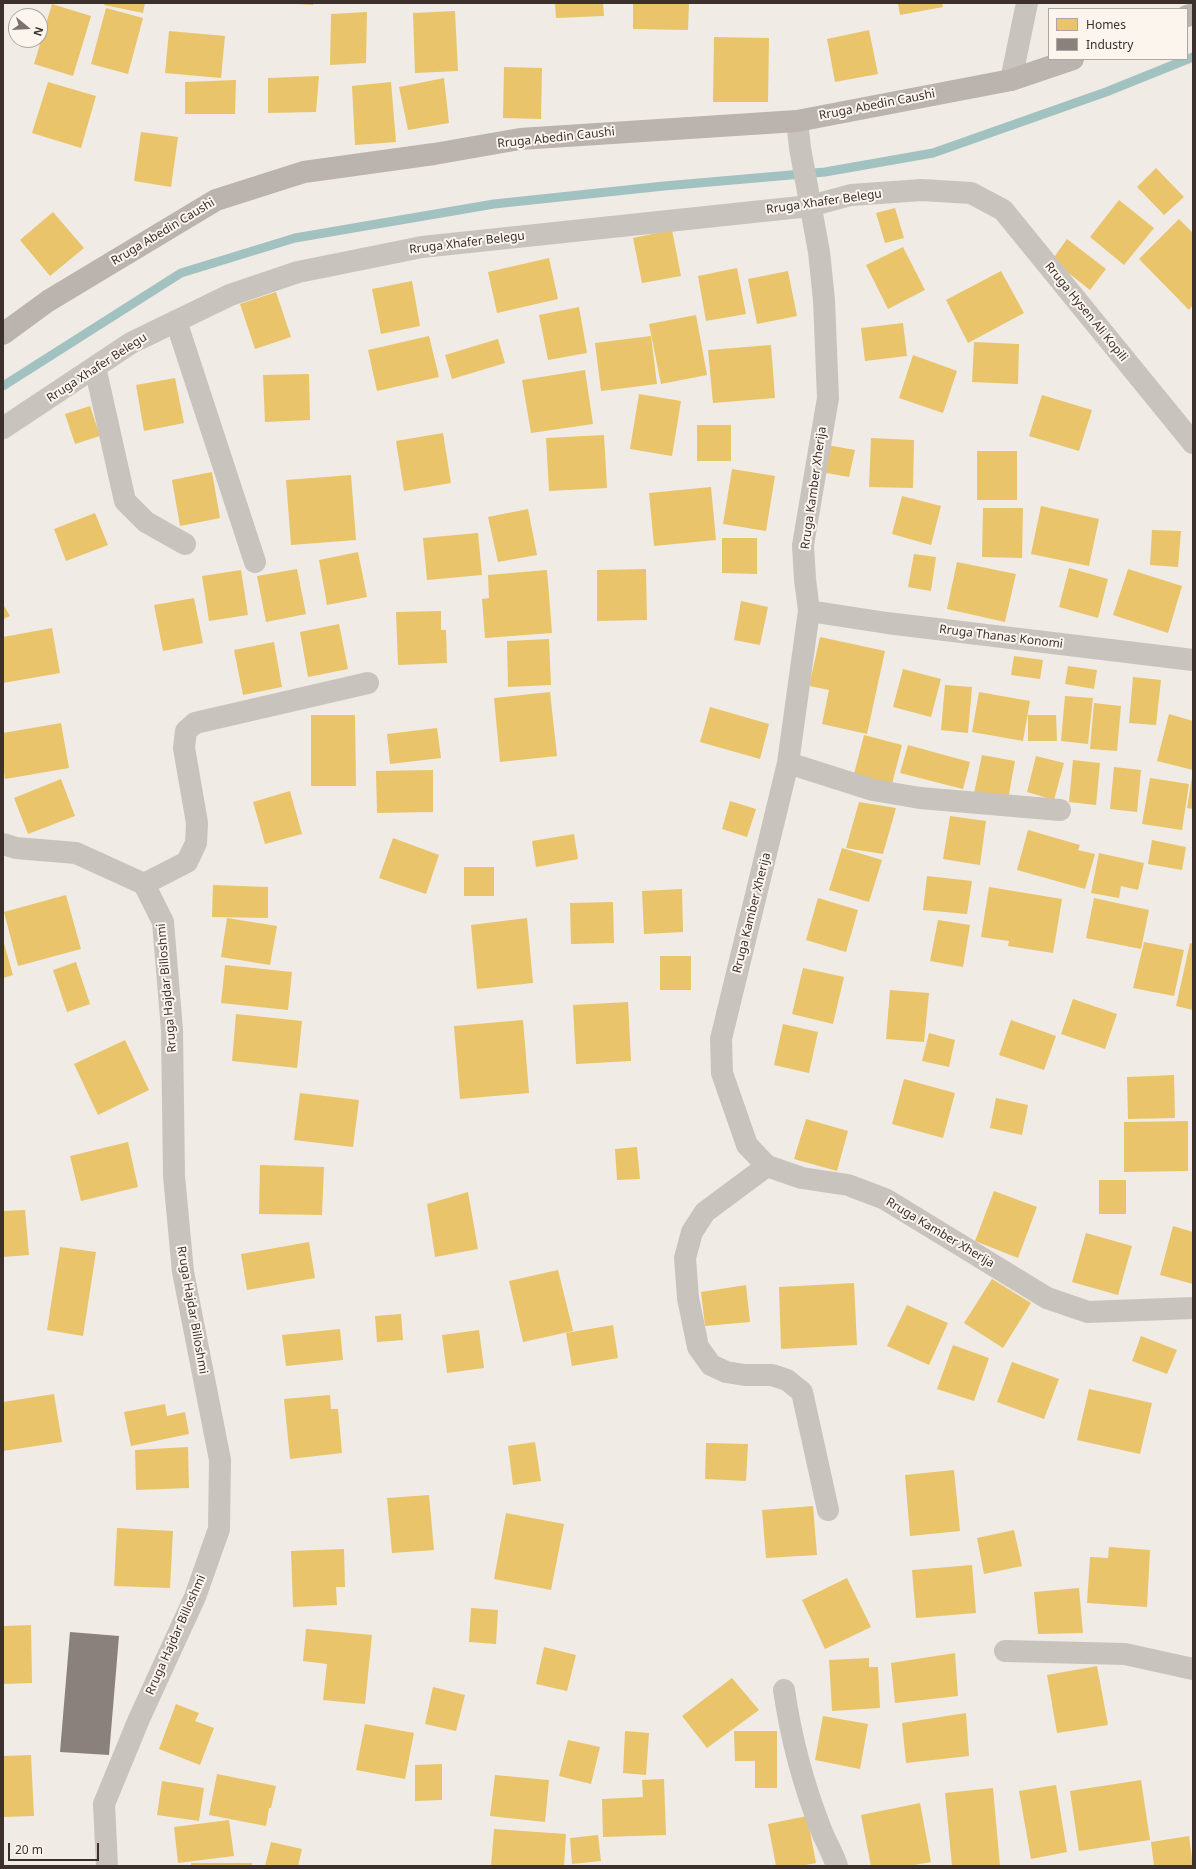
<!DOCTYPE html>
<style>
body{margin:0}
#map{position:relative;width:1196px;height:1869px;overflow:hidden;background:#f0ebe5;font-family:"Noto Sans",sans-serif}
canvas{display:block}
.frame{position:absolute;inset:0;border:4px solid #3b302b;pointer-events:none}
.legend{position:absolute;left:1048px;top:8px;width:140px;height:52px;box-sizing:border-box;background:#fbf5ee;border:1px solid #aea6a0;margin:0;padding:5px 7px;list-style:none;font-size:12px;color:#3b302b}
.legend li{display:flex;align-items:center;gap:8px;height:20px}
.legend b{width:20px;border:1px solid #aea6a0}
.north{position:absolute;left:8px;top:8px;width:40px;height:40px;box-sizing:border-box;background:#fbf5ee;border:1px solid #aea6a0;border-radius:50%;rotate:108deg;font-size:11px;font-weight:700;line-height:16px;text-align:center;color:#3b302b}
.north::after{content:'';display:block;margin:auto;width:14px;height:18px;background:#7a716c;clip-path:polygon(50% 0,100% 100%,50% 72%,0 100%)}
.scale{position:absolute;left:8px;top:1843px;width:91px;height:18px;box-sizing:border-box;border:2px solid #3b302b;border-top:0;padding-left:5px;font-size:12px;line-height:14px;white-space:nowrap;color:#3b302b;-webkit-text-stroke:3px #fbf5ee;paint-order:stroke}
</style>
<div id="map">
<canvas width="1196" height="1869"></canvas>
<div class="frame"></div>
<ul class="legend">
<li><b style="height:11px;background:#e9c46a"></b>Homes</li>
<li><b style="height:11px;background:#8a817c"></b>Industry</li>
</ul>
<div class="north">N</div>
<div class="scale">20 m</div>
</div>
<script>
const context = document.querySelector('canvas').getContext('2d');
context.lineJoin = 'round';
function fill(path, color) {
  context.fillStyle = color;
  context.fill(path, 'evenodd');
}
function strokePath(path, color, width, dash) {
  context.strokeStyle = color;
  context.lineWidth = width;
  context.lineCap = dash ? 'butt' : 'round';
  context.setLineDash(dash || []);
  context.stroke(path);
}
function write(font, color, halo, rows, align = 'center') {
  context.font = font + ' "Noto Sans",sans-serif';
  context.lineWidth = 4;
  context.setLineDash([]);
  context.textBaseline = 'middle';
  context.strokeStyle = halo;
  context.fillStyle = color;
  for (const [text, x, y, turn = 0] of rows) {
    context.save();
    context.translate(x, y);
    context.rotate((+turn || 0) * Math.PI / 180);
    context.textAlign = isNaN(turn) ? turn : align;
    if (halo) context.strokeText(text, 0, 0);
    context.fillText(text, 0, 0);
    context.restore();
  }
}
fill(new Path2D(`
 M105,3H145L143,13L104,5Z
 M296,3H313V5L296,4Z
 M555,3H603L604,16L556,18Z
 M633,3H689L688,30L633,29Z
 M898,3H942L943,7L900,15Z
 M52,4L91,16L73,76L34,64Z
 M106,8L143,18L128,74L91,64Z
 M455,11L458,71L415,73L413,13Z
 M367,12L366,63L330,65L331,14Z
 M869,30L878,74L835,82L827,39Z
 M169,31L225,36L221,78L165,73Z
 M714,37L769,38L768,102H713Z
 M504,67L542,68L541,119L503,118Z
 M319,76L316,112L268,113V78Z
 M444,78L449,123L408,130L399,87Z
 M236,80L235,114H185V82Z
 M48,82L96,96L81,148L32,133Z
 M391,82L396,142L355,145L352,86Z
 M141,132L178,137L171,187L134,181Z
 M1156,168L1184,197L1164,215L1137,187Z
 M1119,200L1154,228L1124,265L1090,237Z
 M895,208L904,238L885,243L876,213Z
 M53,212L84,248L50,276L20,240Z
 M1179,219L1193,233V305L1189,310L1139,259Z
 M672,230L681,276L642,283L633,238Z
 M1067,239L1106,269L1090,290L1052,260Z
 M903,247L925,290L888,309L866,265Z
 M549,258L558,299L497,313L488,272Z
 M737,268L746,314L706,321L698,276Z
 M788,271L797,316L757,324L748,279Z
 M1001,271L1024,313L968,343L946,300Z
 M412,281L420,326L381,334L372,289Z
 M276,292L291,337L255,349L240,304Z
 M579,307L587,353L548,360L539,315Z
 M696,315L707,375L661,384L649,324Z
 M903,323L907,356L865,361L861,328Z
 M429,336L439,377L377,391L368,350Z
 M651,336L657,384L601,391L595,343Z
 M498,339L505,363L452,379L445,355Z
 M974,342L1019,344L1018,384L972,382Z
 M771,345L775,398L713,403L708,350Z
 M913,355L957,371L943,413L899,398Z
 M585,370L593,424L531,433L522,380Z
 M309,374L310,420L265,422L263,375Z
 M175,378L184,423L144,431L136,385Z
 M639,394L681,401L672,456L630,449Z
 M1042,395L1092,410L1079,451L1029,436Z
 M90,406L100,436L75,444L65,414Z
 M697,425H731V461H697Z
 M443,433L451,483L404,491L396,441Z
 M604,435L607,488L549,491L546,438Z
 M871,438L914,440L913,488L869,487Z
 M827,445L855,450L849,477L821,472Z
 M977,451H1017V500H977Z
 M732,469L775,476L766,531L723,524Z
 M212,472L220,518L180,526L172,480Z
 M351,475L356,540L291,545L286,480Z
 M711,487L716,540L654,546L649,493Z
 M902,496L941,506L931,545L892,534Z
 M1041,506L1099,519L1089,566L1031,554Z
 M983,508H1023L1022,558L982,557Z
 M528,509L537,555L498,562L488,517Z
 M95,513L108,545L66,561L54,529Z
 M1152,530L1181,531L1178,567L1150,565Z
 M478,533L482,575L427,580L423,538Z
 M722,538H757V574L722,573Z
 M358,552L367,597L327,605L319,560Z
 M914,554L936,557L931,591L908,587Z
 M957,562L1016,574L1005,622L947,609Z
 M1069,568L1108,579L1098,618L1059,607Z
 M297,569L306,614L266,622L257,576Z
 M646,569L647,620L597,621V570Z
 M1128,569L1182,586L1168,633L1113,615Z
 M241,570L248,615L209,621L202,576Z
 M547,570L552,633L485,638L482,599L489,598L488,575Z
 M194,598L203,643L163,651L154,605Z
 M741,601L768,607L760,645L734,640Z
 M3,604L10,616L3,619Z
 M441,611V630H446L447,663L398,665L396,612Z
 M339,624L348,669L308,677L300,632Z
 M52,628L60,673L3,683V637Z
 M820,637L885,651L867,734L822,724L829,690L809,686Z
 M549,639L551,685L508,687L507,641Z
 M274,642L282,687L243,695L234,650Z
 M1014,656L1043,660L1040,679L1011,675Z
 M1068,666L1097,670L1094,689L1065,684Z
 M903,669L941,679L931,717L893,707Z
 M1133,677L1161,680L1156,725L1129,723Z
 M945,685L972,687L968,733L941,730Z
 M550,692L557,756L500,762L494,698Z
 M979,692L1030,701L1023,741L972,732Z
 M1065,696L1093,698L1088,744L1061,741Z
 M1094,703L1121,706L1117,751L1090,749Z
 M710,707L769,724L760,759L700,742Z
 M1169,714L1193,721V770L1157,761Z
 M311,715H355L356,786H311Z
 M1028,715H1056L1057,741H1028Z
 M61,723L69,768L5,779L3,765V733Z
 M437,728L441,758L390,764L387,734Z
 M864,735L902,745L892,784L854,774Z
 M908,745L970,762L963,789L900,773Z
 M982,755L1015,761L1007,805L973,798Z
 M1036,756L1064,763L1054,800L1027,792Z
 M1073,760L1100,763L1096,805L1069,802Z
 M1114,767L1141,770L1137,812L1110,809Z
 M433,770V812L377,813L376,771Z
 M1192,777L1193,778V809L1187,808Z
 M1150,778L1189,784L1182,830L1142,824Z
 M61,779L75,816L28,834L14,798Z
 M290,791L302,834L265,844L253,802Z
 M730,801L756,809L747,837L722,829Z
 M859,802L896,808L883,854L846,848Z
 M950,816L986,821L980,865L943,859Z
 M1028,830L1080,845L1078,850L1095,854L1085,889L1017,870Z
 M574,834L578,859L536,867L532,841Z
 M393,838L439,855L426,894L379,878Z
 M1152,840L1186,847L1182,870L1148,864Z
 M842,848L882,860L869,902L829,890Z
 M1099,853L1144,863L1138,890L1121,886L1119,898L1091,893Z
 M464,867H494V896H464Z
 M927,876L972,881L967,914L923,910Z
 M213,885L268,887V918L212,917Z
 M989,887L1062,899L1053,953L1008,946L1009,941L981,937Z
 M682,889L683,932L644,934L642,891Z
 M66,895L81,949L18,966L4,912Z
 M818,898L858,910L846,952L806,940Z
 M1094,898L1149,910L1141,949L1086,938Z
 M613,902L614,943L571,944L570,903Z
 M227,918L277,926L270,965L221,957Z
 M527,918L533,983L477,989L471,925Z
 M938,920L970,925L963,967L930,961Z
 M3,940L13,975L3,978Z
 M1144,942L1184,950L1174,996L1133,988Z
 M1190,943L1193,944V1010L1176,1006Z
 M660,956H691V990H660Z
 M76,962L90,1004L67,1012L53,970Z
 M225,965L292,972L288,1010L221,1003Z
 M803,968L844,977L833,1024L792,1014Z
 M890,990L929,993L924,1042L886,1039Z
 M1073,999L1117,1014L1105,1049L1061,1034Z
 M628,1002L631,1061L576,1064L573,1005Z
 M236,1014L302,1021L297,1068L232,1061Z
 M523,1020L529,1093L460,1099L454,1026Z
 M1011,1020L1056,1036L1044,1070L999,1055Z
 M783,1024L818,1032L809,1073L774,1065Z
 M929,1033L955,1040L949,1067L922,1061Z
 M125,1040L149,1090L98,1115L74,1064Z
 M1174,1075L1175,1118L1128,1119L1127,1077Z
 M904,1079L955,1093L943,1138L892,1124Z
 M300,1093L359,1100L353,1147L294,1140Z
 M996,1098L1028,1105L1022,1135L990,1128Z
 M806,1119L848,1131L837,1171L794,1159Z
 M1188,1121V1171L1124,1172V1122Z
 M128,1142L138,1187L81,1201L70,1156Z
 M637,1147L640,1179L617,1180L615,1149Z
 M260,1165L324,1167L322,1215L259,1214Z
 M1099,1180H1126V1214H1099Z
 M994,1191L1037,1207L1018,1258L975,1241Z
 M468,1192L478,1249L435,1257L427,1204Z
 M25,1210L29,1255L3,1257V1211Z
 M1173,1226L1193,1232V1284L1160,1275Z
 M1086,1233L1132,1246L1118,1295L1072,1282Z
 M309,1242L315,1278L247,1290L241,1254Z
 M60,1247L96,1252L83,1336L47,1330Z
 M558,1270L573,1331L523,1342L509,1281Z
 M992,1279L1031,1303L1003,1348L964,1323Z
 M854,1283L857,1345L781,1349L779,1287Z
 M746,1285L750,1322L705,1326L701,1292Z
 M907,1305L948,1323L929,1365L887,1346Z
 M401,1314L403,1340L377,1342L375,1316Z
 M613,1325L618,1358L572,1366L566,1333Z
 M340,1329L343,1360L286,1366L282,1335Z
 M479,1330L484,1368L447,1373L442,1335Z
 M1141,1336L1177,1350L1167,1374L1132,1361Z
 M953,1345L989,1358L974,1401L937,1389Z
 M1012,1362L1059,1379L1044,1419L997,1402Z
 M1089,1389L1152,1403L1140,1454L1077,1440Z
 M54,1394L62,1442L3,1451V1402Z
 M330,1395L331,1409H338L342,1453L290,1459L284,1399Z
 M165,1404L167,1416L185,1412L189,1434L131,1446L124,1412Z
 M535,1442L541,1481L513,1485L508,1446Z
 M706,1443L748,1444L746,1481L705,1479Z
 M188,1447L189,1488L136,1490L135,1450Z
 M954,1470L960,1531L910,1536L905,1475Z
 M429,1495L434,1550L392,1553L387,1498Z
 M813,1506L817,1555L766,1558L762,1510Z
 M506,1513L564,1524L551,1590L494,1579Z
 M117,1528L173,1531L170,1588L114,1586Z
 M1014,1530L1022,1566L984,1574L977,1538Z
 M1109,1547L1150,1550L1147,1607L1087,1603L1090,1557L1108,1558Z
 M344,1549L345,1587H336L337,1605L293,1607L291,1551Z
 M972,1565L976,1613L916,1618L912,1570Z
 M847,1578L871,1627L825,1649L802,1600Z
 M1079,1588L1083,1633L1038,1634L1034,1592Z
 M471,1608L498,1610L496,1644L469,1642Z
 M31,1625L32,1683L3,1684V1626Z
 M306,1629L372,1635L365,1704L323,1700L327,1664L303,1661Z
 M544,1647L576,1655L567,1691L536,1684Z
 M955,1653L958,1696L895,1703L891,1663Z
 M869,1658V1667H878L880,1708L832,1711L829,1660Z
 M1097,1666L1108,1725L1057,1733L1047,1675Z
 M732,1678L759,1710L707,1748L682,1716Z
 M433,1687L465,1695L456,1731L425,1724Z
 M176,1704L199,1713L195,1721L214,1728L200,1765L159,1749Z
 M966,1713L969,1756L906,1763L902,1723Z
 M823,1716L868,1724L860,1769L815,1760Z
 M365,1724L414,1733L405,1779L356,1770Z
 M625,1731L649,1733L646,1775L623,1773Z
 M734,1731H777V1788H755V1761H735Z
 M568,1740L600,1747L591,1784L559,1776Z
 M31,1755L34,1816L3,1817V1756Z
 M442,1764V1800L415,1801V1765Z
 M217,1774L276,1786L271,1808H269L266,1826L209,1815Z
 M495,1775L549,1780L545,1822L490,1816Z
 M664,1779L666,1835L603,1837L602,1799L643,1797L642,1780Z
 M1141,1780L1150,1840L1079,1851L1070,1791Z
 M162,1781L204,1788L199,1821L157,1815Z
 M1056,1785L1067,1852L1031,1859L1019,1791Z
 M993,1788L1000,1866H952L945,1793Z
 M920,1803L931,1862L909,1866H871L861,1815Z
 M807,1816L816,1863L800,1866H776L768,1824Z
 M229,1820L234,1856L178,1863L174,1827Z
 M494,1829L566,1834L564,1866H491Z
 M598,1835L601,1861L572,1864L570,1838Z
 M1189,1836L1193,1866H1154L1151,1842Z
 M271,1842L302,1849L298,1866H265Z
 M191,1863H252V1866H191Z`), '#e9c46a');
fill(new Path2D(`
 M70,1632L119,1636L109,1755L60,1752Z`), '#8a817c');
strokePath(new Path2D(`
 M3,386L181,273L295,238L494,204L664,186L825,172L933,153L1106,92L1193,57`), '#a1c2c1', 9);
strokePath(new Path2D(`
 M1011,80L1027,3
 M797,121L800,148L819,252L824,300L828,398L803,545L805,579L809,611L788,763L721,1039L722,1073L747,1145L767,1166L802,1178L848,1185L885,1199L1047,1298L1088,1312L1193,1308
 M176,321L255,562
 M95,367L125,501L146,522L185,544
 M3,428L131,343L230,295L298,272L422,247L810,206L851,195L922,190L971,193L1003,210L1193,443
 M809,611L887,623L1193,660
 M788,763L873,790L920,798L1060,810
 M3,844L16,848L76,853L144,884L163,922L172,1030L174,1176L183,1272L220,1460L219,1529L195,1597L139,1719L104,1804L107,1866
 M144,884L187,862L196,843L197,823L184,748L186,731L195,723L368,683
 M767,1166L705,1212L692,1232L685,1258L688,1298L698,1347L711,1365L726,1372L745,1375H772L787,1380L802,1392L828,1510
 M1005,1651L1125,1654L1193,1669
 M784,1690C791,1738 804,1787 822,1832C827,1844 833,1854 837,1866`), '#c9c3be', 22);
strokePath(new Path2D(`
 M1187,16L1193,14
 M3,334L48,301L216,200L304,172L434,154L520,139L797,121L1011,80L1073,59`), '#bab3ae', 22);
write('12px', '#3b302b', '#fbf5ee', [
 ["Rruga Abedin Caushi",877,105,-11],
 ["Rruga Abedin Caushi",556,138,-6],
 ["Rruga Xhafer Belegu",824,202,-8],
 ["Rruga Abedin Caushi",163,232,-31],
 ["Rruga Xhafer Belegu",467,243,-7],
 ["Rruga Hysen Ali Kopili",1086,312,51],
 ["Rruga Xhafer Belegu",97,368,-33],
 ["Rruga Kamber Xherija",814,488,-82],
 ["Rruga Thanas Konomi",1001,637,7],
 ["Rruga Kamber Xherija",752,913,-76],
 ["Rruga Hajdar Billoshmi",167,988,-95],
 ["Rruga Kamber Xherija",940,1233,31],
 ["Rruga Hajdar Billoshmi",192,1310,80],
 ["Rruga Hajdar Billoshmi",176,1635,-66]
]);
</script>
